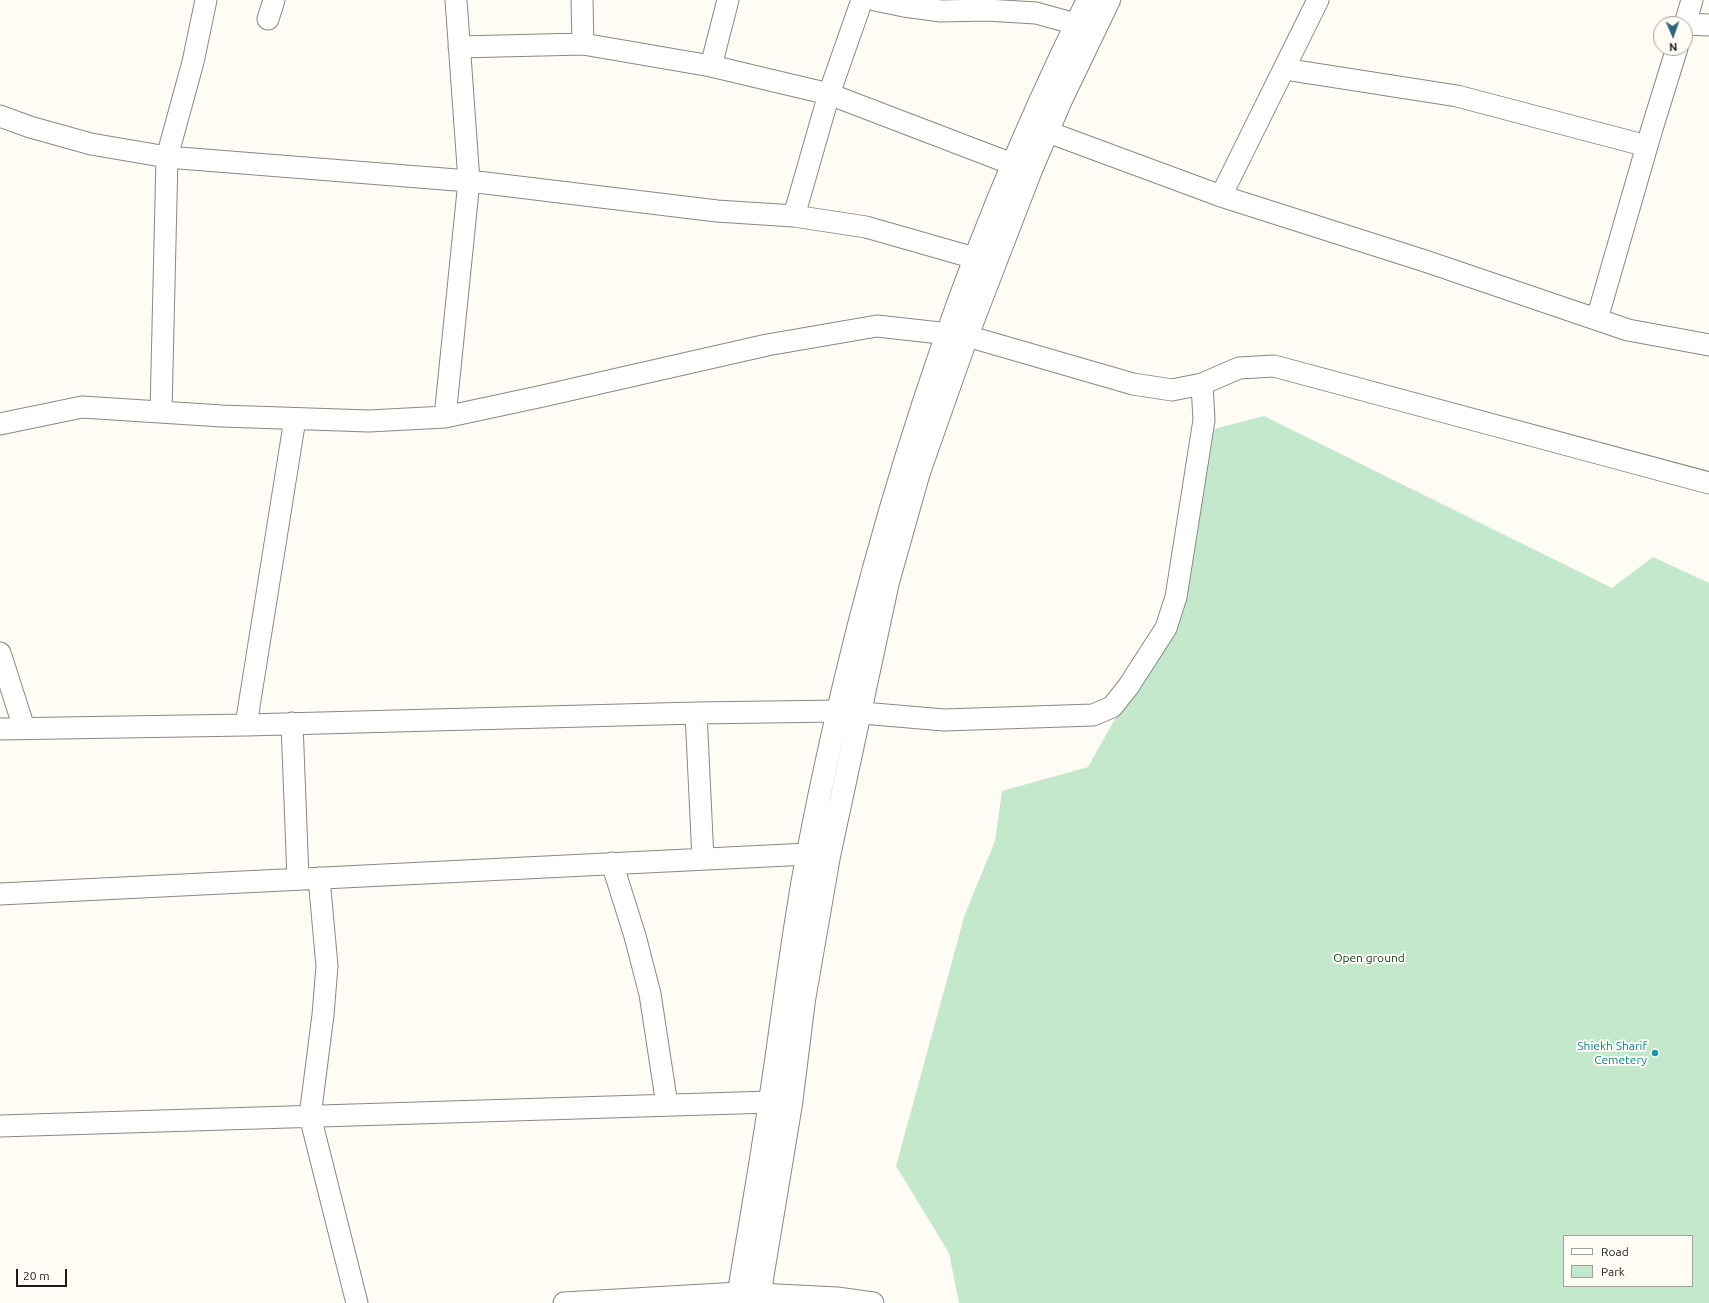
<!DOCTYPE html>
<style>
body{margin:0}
#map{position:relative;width:1709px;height:1303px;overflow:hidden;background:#fefcf5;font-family:Ubuntu,sans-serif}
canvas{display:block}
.legend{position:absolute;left:1563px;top:1235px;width:130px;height:52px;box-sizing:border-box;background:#fefcf5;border:1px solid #a4a29d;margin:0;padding:5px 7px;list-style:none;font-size:12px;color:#1c1b19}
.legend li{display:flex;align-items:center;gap:8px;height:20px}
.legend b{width:20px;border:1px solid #a4a29d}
.north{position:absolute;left:1653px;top:16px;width:40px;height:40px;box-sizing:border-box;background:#fefcf5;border:1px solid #a4a29d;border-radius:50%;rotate:178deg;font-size:11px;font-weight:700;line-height:16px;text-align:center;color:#1c1b19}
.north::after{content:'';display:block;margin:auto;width:14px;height:18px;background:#2b677f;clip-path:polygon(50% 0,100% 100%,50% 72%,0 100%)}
.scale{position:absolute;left:16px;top:1269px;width:51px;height:18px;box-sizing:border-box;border:2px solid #1c1b19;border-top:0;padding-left:5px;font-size:12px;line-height:14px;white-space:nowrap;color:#1c1b19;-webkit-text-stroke:3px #fefcf5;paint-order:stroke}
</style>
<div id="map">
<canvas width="1709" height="1303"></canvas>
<ul class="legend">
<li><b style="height:5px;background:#fff"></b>Road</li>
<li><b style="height:11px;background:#c4e8cc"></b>Park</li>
</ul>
<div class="north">N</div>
<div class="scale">20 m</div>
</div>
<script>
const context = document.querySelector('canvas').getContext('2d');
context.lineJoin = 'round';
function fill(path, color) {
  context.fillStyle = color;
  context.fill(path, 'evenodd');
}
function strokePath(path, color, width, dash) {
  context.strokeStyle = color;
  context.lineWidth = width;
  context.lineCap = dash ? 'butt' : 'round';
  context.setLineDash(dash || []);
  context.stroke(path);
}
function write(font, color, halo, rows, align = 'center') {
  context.font = font + ' Ubuntu,sans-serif';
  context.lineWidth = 4;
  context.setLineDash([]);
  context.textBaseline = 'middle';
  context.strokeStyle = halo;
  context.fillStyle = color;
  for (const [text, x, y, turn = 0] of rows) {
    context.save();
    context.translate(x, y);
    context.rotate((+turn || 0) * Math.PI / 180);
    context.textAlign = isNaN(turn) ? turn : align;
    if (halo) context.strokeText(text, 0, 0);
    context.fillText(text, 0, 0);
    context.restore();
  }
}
fill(new Path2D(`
 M1264,416L1612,588L1653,557L1709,583V1303H959L949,1253L896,1166L965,914L995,841L1002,791L1088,767L1178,606L1214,429ZM1564,1236H1692V1286H1564Z`), '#c4e8cc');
const minor = new Path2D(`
 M582,0L583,44
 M875,0L904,6L941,11L986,10L1036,13L1076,24
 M268,19L274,0
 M1685,24L1692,0
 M1685,24L1709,25
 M459,47L583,44L711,66L829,94L1012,164
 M711,66L728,0
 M1284,69L1457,96L1647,146
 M0,116L30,127L91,144L167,157L469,181L717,211L794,216L866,227L992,263
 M1048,132L1221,196L1425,261L1628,330L1709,345
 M1221,196L1318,0
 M794,216L829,94L862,0
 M1597,319L1651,132L1677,48
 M161,412L167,157L193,62L206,0
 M445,417L469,181L456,0
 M0,424L82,407L222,416L369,421L445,417L543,396L767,345L877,326L967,336L1133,384L1172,390L1202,384L1239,368L1274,366L1709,483
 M0,653L24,728
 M696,713L703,859
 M292,723L298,879
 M246,725L295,419
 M0,729L246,725L696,713L839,711L944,720L1093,715L1112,707L1128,687L1166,628L1176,597L1204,420L1202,384
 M612,863L635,936L650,994L667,1105
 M319,878L327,966L323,1015L310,1116L357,1303
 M0,894L808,854
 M0,1126L770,1102
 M564,1303L739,1293L837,1298L873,1303`);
const major = new Path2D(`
 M737,1303C748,1236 760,1169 770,1101C783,1018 792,934 808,852C865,558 954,269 1088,0
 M758,1303L791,1104L804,1000L829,856L888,582L919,472L967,336L1031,170L1061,100L1109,0`);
strokePath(minor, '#8a8883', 23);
strokePath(major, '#8a8883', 24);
strokePath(minor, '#fff', 21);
strokePath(major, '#fff', 22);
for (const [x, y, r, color] of [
 [1655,1053,4,"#0f9aa8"]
]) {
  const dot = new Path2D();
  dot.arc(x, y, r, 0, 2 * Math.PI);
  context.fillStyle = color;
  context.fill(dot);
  strokePath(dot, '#fefcf5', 1.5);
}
write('12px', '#114122', '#fefcf5', [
 ["Open ground",1369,958]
]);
write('12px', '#0d838f', '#fefcf5', [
 ["Shiekh Sharif",1647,1046],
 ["Cemetery",1647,1060]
], 'right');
</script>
